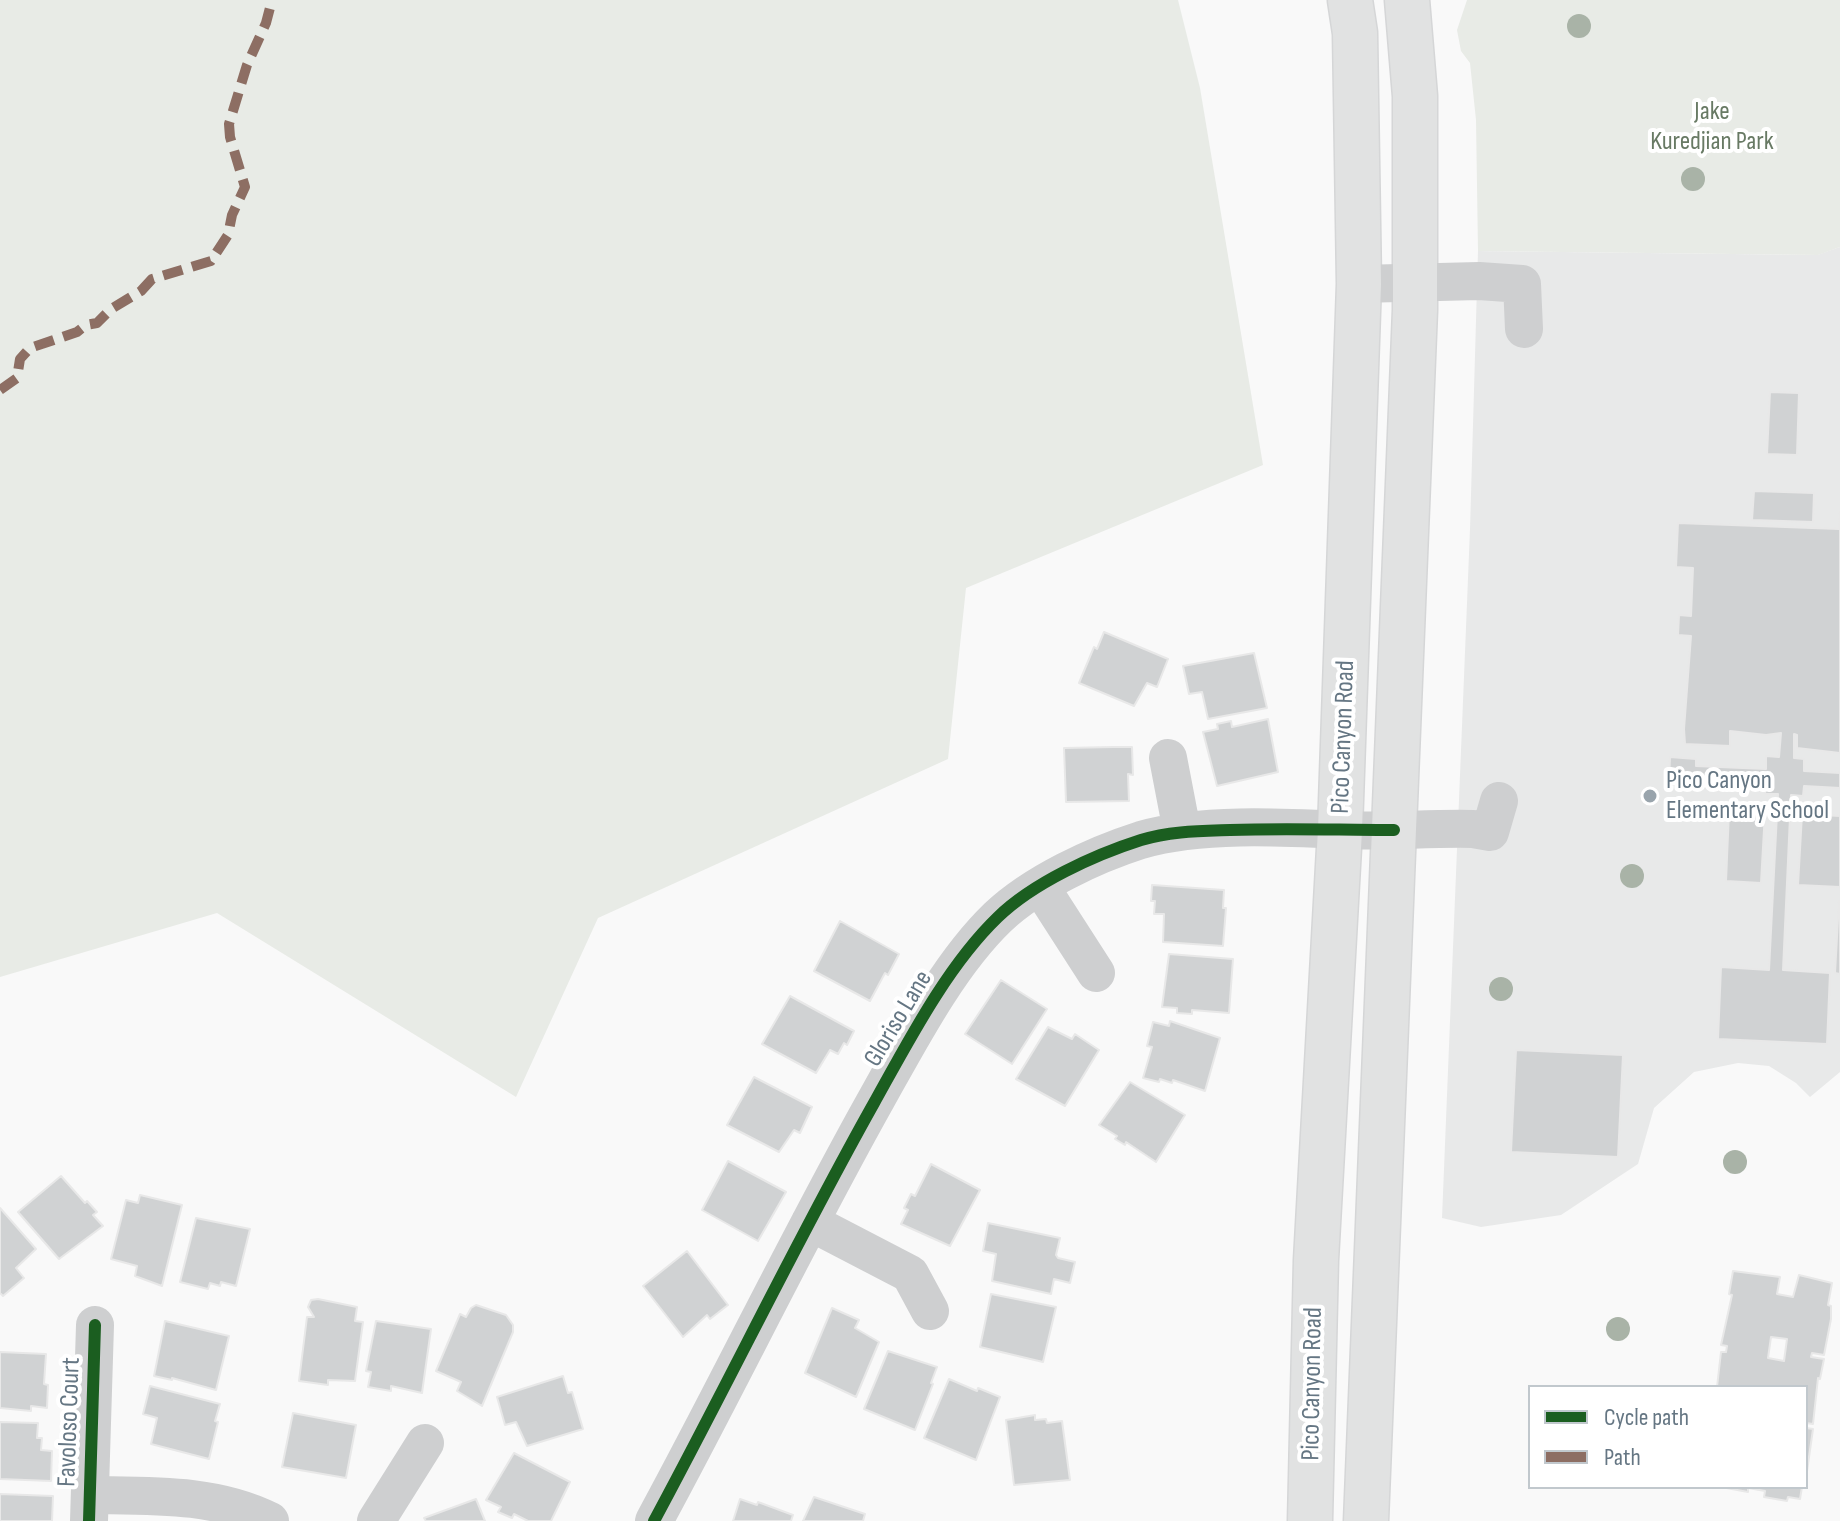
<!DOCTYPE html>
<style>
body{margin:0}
#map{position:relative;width:1840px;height:1521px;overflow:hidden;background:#f9f9f9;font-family:"Sofia Sans Condensed",sans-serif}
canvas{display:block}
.legend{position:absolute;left:1528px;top:1385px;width:280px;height:104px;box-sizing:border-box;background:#fff;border:2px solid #c1c8cd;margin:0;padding:10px 14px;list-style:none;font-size:24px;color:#657683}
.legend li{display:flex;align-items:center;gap:16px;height:40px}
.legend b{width:40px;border:2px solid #c1c8cd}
</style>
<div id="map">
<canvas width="1840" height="1521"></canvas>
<ul class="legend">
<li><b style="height:10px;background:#1b5e20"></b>Cycle path</li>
<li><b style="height:10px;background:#8d6e63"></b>Path</li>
</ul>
</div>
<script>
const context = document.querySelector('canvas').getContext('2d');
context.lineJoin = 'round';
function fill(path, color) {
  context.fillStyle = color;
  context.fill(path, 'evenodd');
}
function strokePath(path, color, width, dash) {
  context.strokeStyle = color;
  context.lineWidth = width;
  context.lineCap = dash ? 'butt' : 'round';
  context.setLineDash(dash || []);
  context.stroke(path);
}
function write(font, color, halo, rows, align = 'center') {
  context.font = font + ' "Sofia Sans Condensed",sans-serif';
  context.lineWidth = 8;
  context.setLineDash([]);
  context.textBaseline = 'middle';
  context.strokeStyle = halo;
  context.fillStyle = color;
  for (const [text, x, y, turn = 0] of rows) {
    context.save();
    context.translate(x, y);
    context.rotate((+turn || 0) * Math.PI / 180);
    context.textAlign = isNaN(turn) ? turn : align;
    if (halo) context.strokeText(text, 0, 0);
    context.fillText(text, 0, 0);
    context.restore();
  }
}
fill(new Path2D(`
 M1840,247V1072L1810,1097L1796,1083L1769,1066L1738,1063L1694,1072L1654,1108L1638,1164L1561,1215L1481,1227L1442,1218L1470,529L1478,251L1817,255Z`), '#e8e9e9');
fill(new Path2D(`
 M0,0H1178L1200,88L1263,465L966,588L948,759L598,918L516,1097L217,913L0,977Z
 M1467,0H1840V247L1818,255L1478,251L1476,120L1470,63L1461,51L1457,30Z`), '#e8ebe6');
const building = new Path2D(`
 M1770,392L1799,393L1797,455L1767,454Z
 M1754,491L1814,493L1813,522L1752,520Z
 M1840,512V753L1797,748V735L1794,734V758L1804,759V771L1840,773V788L1804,786L1803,796L1791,795L1783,970L1830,973L1827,1044L1718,1039L1721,967L1769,970L1778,794H1765L1766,784L1695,781V786L1669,784L1670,757L1696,759V766L1766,769V756L1779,757L1781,733L1766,735L1730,731V746L1685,744L1684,729L1691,636L1678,635L1679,615L1691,616L1693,568L1676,567L1678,523L1839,529Z
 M1104,632L1168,659L1157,687L1147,683L1134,706L1079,683L1094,647L1097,649Z
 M1254,653L1267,708L1208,719L1202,692L1189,694L1183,666Z
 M1268,719L1278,772L1217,786L1203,732L1218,729L1217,724L1231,721L1232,727Z
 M1113,747H1132L1133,775L1128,774L1129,801L1066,802L1064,748Z
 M1729,811L1765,812L1761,883L1726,881Z
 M1802,814L1840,816V887L1798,885Z
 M1152,885L1224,890L1223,908H1226L1223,946L1163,942L1164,914H1154L1155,901H1151Z
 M1839,901H1840V974L1835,973Z
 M840,921L899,954L888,975L885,973L870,1001L814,971Z
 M1169,954L1233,959L1229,1013L1192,1010V1014L1177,1013V1008L1162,1007Z
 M1001,980L1047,1009L1012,1064L965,1034Z
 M790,996L854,1031L847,1045L844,1043L838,1054L830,1050L816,1073L762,1044Z
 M1170,1021L1220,1038L1205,1091L1173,1080L1172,1083L1160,1079L1159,1082L1143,1078L1152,1047L1147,1046L1153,1022L1169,1026Z
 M1048,1027L1072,1039L1075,1034L1099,1050L1065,1106L1016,1079Z
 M1516,1050L1623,1055L1618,1157L1511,1152Z
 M754,1077L812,1107L800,1133L794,1130L779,1152L727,1125Z
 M1130,1082L1185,1115L1156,1162L1126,1142L1125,1145L1115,1139L1117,1136L1099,1125Z
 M728,1161L786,1192L758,1241L702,1210Z
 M931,1164L980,1190L950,1246L901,1224L908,1210L904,1208L911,1194L915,1196Z
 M61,1176L85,1203L87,1201L97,1212L93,1215L103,1226L59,1259L18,1212Z
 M140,1195L182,1205L162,1286L135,1276L137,1266L111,1259L126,1200L138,1203Z
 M0,1208L36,1249L16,1268L24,1278L3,1296L0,1293Z
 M196,1218L250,1229L236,1286L221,1282L220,1286L210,1283L208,1289L180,1282Z
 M988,1223L1060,1238L1056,1255L1058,1258L1075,1262L1070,1283L1054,1279L1051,1294L992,1281L996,1254L983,1251Z
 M687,1251L728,1305L710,1319L707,1315L683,1337L643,1286Z
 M1733,1271L1780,1277L1777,1294L1793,1297L1799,1275L1832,1283L1828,1305L1831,1306V1319L1824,1355L1812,1353L1811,1357L1824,1359L1820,1379L1818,1378L1813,1424L1806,1423V1387H1717L1721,1352H1726L1727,1346L1721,1345L1732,1295L1729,1294ZM1771,1337L1787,1339L1784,1361L1768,1358Z
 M991,1294L1056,1307L1043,1362L980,1347Z
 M318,1299L357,1307L355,1321L363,1322L355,1381L328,1380V1385L299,1381L307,1317H314L308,1307L311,1300Z
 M476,1305L506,1315L513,1325V1332L482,1406L457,1391L461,1382L436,1371L460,1314L466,1317L471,1308Z
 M832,1308L859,1320L855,1328L879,1342L856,1397L805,1373Z
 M165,1321L229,1336L216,1390L172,1378V1380L154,1376Z
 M376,1321L431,1329L422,1393L391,1386V1391L368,1387L371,1372L366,1371Z
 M888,1351L937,1367L931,1383L933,1384L915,1430L864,1409Z
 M0,1352L46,1354L44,1384L48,1385L47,1408L31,1406V1411L0,1408Z
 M563,1376L568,1393L572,1392L583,1429L527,1446L516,1422L505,1425L497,1397Z
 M949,1379L977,1391L978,1388L1000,1397L976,1460L924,1438Z
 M150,1386L220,1404L215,1421L218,1422L209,1459L151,1444L157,1418L143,1414Z
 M293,1413L356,1425L346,1478L282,1467Z
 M1035,1415V1420L1046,1419L1047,1423L1062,1421L1070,1480L1014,1485L1006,1420Z
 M0,1422L38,1423L37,1438H42L41,1450L52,1451L51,1481L0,1479Z
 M1806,1428L1813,1429L1806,1478Z
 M514,1453L570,1482L551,1521H528L514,1514L512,1518L498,1512L501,1507L486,1500Z
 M1721,1487H1802L1800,1499L1788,1497L1787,1501L1764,1497L1765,1491L1748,1488V1492Z
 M0,1494L53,1496L52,1521H0Z
 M814,1497L865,1514L863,1521H803Z
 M476,1499L485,1521H426L424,1518Z
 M740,1499L757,1505L758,1502L793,1515L791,1521H733Z`);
fill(building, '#d0d2d3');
strokePath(building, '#e8e8e8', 2);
const major = new Path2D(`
 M1310,1521L1316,1260L1340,830L1359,284L1355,33L1350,0
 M1366,1521L1415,310V96L1407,0`);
strokePath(major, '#d5d6d7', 47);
strokePath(new Path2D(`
 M1359,284L1479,281L1522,284L1524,329
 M1168,758L1182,831
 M1040,886L1096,973
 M810,1222L910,1274L930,1311
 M90,1495C150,1496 215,1493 270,1521
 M89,1521L95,1325
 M376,1521L425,1443
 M654,1521C730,1381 799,1237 877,1098C910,1039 949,964 998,917C1034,883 1094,855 1141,840C1199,823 1280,827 1340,830C1384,832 1429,828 1473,829L1490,832L1499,801`), '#cecfd0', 38);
strokePath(major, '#e1e2e2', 44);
strokePath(new Path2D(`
 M0,390L17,378L20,359L30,348L77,332L86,325L97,323L111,309L141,291L152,279L211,261L228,235L232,215L245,187L230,137L229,124L247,65L266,23L272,0`), '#8d6e63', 10, [20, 10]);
strokePath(new Path2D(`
 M89,1521L95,1325
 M654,1521C729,1382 797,1240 874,1103C908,1042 947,966 998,917C1033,883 1094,855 1141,840C1170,831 1200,831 1230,830C1285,828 1339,830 1394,830`), '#1b5e20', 12);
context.fillStyle = '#a9b3a7';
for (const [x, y] of [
 [1579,26],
 [1693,179],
 [1632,876],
 [1501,989],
 [1735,1162],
 [1618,1329]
]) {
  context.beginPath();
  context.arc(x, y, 12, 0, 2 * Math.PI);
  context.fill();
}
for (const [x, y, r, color] of [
 [1650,796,8,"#99a4ac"]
]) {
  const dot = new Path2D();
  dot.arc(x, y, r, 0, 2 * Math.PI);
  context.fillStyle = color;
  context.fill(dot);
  strokePath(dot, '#fff', 3);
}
write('26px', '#687a64', '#fff', [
 ["Jake",1712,112],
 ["Kuredjian Park",1712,142]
]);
write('26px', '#657683', '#fff', [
 ["Pico Canyon Road",1344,737,-88],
 ["Gloriso Lane",899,1019,-59],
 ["Pico Canyon Road",1313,1384,-89],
 ["Favoloso Court",70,1422,-88]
]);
write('26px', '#657683', '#fff', [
 ["Pico Canyon",1666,781],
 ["Elementary School",1666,811]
], 'left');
</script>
